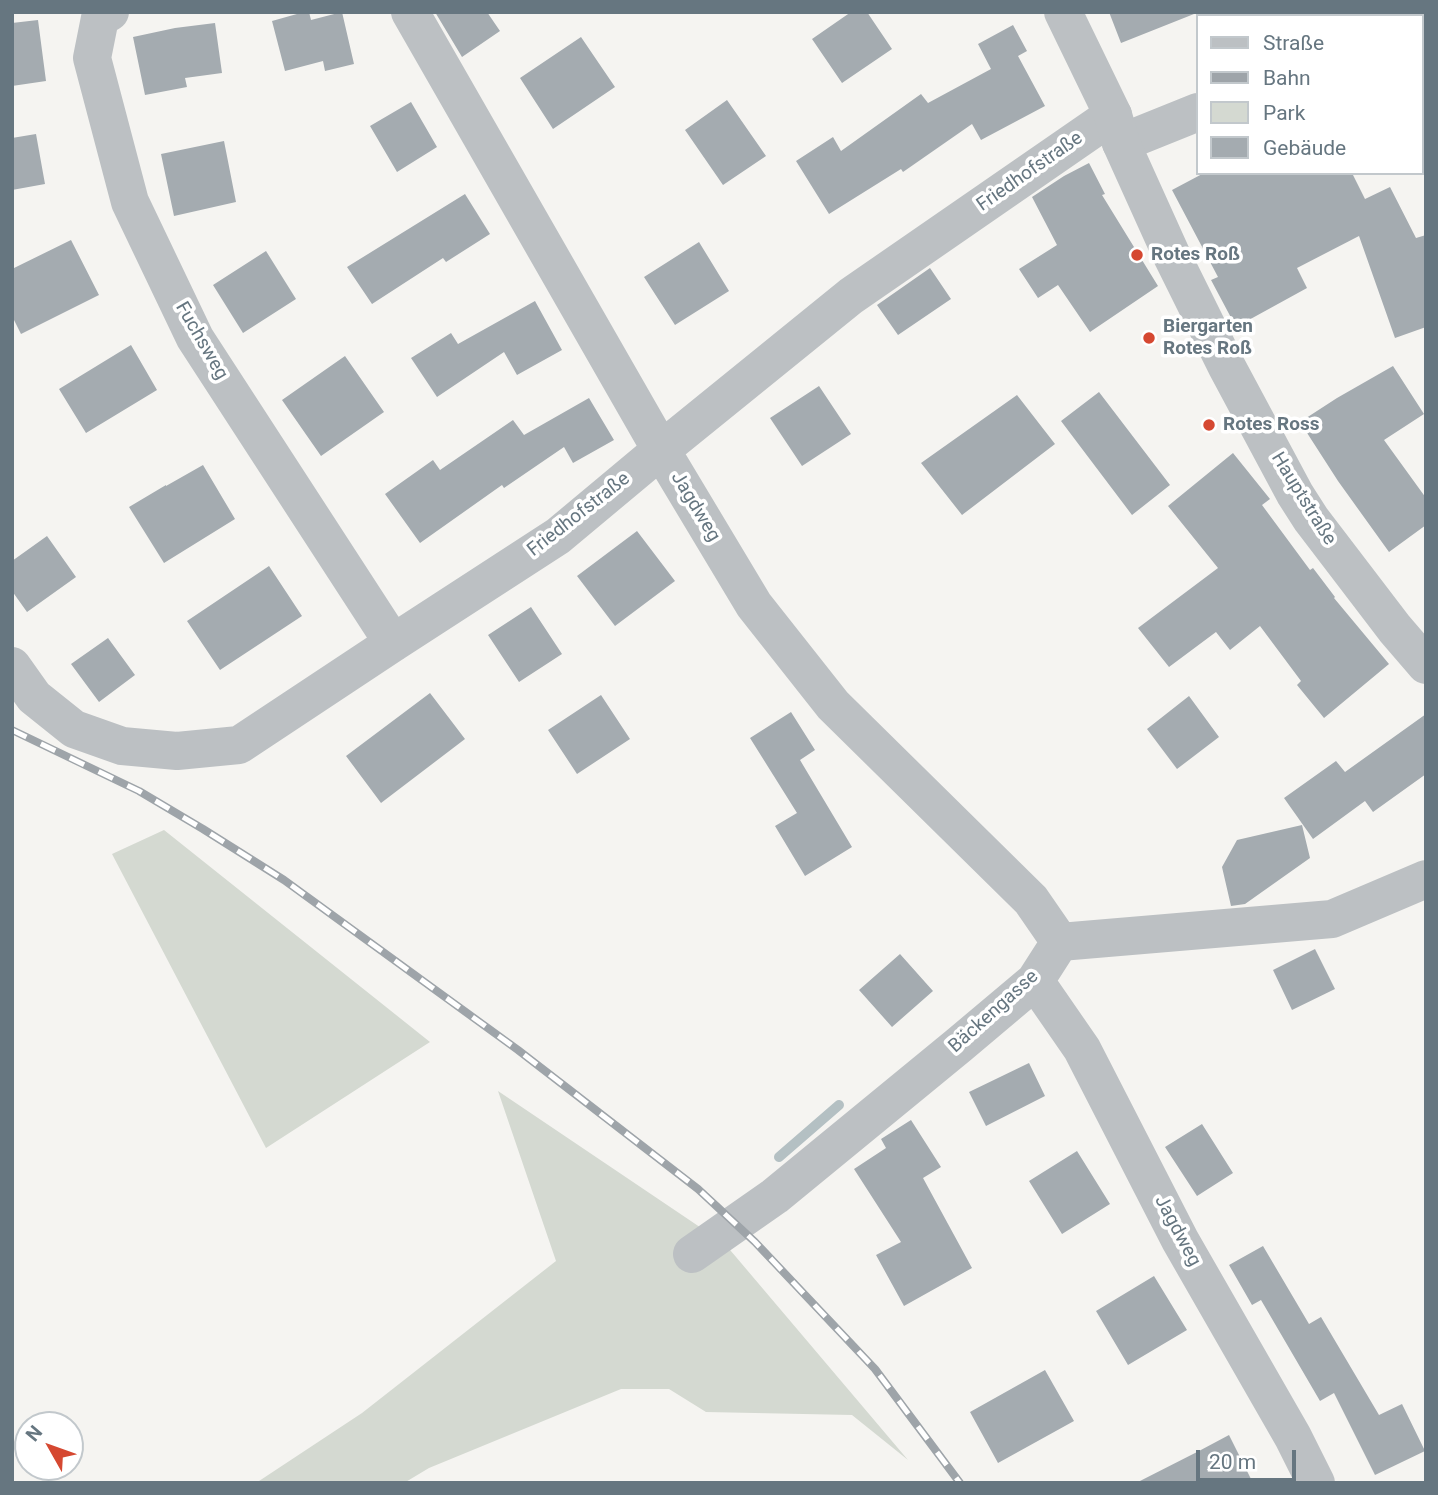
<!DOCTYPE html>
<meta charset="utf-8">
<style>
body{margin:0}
#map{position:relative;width:1438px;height:1495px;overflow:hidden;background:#f5f4f1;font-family:Roboto,sans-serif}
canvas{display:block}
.frame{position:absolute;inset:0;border:14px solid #667680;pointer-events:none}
.legend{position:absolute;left:1196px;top:14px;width:228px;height:161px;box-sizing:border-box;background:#fff;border:2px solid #c2c8cc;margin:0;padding:9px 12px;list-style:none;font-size:21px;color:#667680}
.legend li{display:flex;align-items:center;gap:14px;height:35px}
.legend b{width:35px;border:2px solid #c2c8cc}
.north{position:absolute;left:14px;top:1411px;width:70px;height:70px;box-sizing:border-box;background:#fff;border:2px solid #c2c8cc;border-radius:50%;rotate:310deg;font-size:19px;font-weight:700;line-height:28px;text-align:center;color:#667680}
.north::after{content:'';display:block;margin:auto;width:24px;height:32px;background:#d54831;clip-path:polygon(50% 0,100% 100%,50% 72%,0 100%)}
.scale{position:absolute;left:1196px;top:1450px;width:100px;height:32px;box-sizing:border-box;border:4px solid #667680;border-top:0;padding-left:9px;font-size:21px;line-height:24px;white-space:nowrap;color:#667680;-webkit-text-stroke:5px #fff;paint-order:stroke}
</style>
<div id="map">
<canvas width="1438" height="1495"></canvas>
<div class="frame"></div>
<ul class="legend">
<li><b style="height:9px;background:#bcc0c3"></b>Straße</li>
<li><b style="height:9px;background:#9ea4a9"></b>Bahn</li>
<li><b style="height:19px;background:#d4d9d1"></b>Park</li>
<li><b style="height:19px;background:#a4abb0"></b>Gebäude</li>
</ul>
<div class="north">N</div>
<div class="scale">20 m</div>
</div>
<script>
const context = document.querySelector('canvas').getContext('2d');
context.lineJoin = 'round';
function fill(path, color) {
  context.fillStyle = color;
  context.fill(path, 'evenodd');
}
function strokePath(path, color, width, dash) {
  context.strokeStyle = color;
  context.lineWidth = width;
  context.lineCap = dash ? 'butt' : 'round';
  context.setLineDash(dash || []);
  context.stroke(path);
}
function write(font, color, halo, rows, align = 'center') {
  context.font = font + ' Roboto,sans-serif';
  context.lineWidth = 7;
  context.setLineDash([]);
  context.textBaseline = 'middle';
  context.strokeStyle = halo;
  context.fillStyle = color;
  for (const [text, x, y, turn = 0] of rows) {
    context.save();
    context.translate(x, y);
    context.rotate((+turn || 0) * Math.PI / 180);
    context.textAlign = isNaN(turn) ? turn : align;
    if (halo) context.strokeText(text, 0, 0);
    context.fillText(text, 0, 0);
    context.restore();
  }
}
fill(new Path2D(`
 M164,830L430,1042L266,1148L112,854Z
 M498,1091L725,1244L908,1460L852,1415L706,1412L669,1389H621L429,1468L404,1483H256L362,1413L556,1261Z`), '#d4d9d1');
strokePath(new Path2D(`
 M779,1157L839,1105`), '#b4c0c3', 10);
fill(new Path2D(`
 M304,12H309L311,20L342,12L354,64L325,71L323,61L285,71L272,21Z
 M435,12H487L500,31L462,57Z
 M851,12H867L892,49L842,83L812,39Z
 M1109,12H1194V14L1121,43Z
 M38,20L46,81L12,86V23Z
 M215,23L222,73L185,78L187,87L145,95L133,37L175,28Z
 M1013,25L1027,51L1018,56L1045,106L981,140L972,124L903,172L901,169L829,214L796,161L833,137L841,151L921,94L928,103L991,69L978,44Z
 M581,37L615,87L553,129L520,78Z
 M727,100L766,156L723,185L685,130Z
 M411,102L437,147L397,172L370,126Z
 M36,134L45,184L12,190V138Z
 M224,141L236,202L174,216L161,154Z
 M1089,163L1105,194L1102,195L1158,286L1090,332L1058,285L1038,298L1019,269L1057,245L1032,197L1064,176Z
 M1204,173H1352L1365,199L1390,187L1416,238L1426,235V327L1395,338L1359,236L1297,268L1307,288L1236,327L1211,280L1218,277L1172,190Z
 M465,194L490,234L446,262L443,258L372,304L347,267Z
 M71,240L99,295L21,334L12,316V269Z
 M699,242L729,291L675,325L644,277Z
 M266,251L296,299L243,333L213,285Z
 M930,268L951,299L898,335L877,305Z
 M535,301L562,350L517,375L504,352L437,397L411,358L451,333L458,344Z
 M131,345L157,390L86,433L59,389Z
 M345,356L384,412L321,456L282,400Z
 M1393,366L1424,414L1384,440L1426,498V525L1389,552L1338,481L1300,422L1337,398Z
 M819,386L851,434L802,466L770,418Z
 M1099,392L1170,485L1132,515L1061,421Z
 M1017,395L1055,444L962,515L921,463Z
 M589,398L614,440L573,463L564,447L504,488L502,485L420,543L385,494L433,460L440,470L513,420L524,435Z
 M1233,453L1270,499L1262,505L1310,570L1313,568L1335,597L1334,598L1389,664L1324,718L1297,685L1301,681L1260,626L1230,650L1216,632L1169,667L1138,628L1218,568L1168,506Z
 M203,465L235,519L164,563L129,507L166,485V486Z
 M637,531L675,581L615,626L577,576Z
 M47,536L76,577L27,612L12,591V561Z
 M269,566L302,616L220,670L187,621Z
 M531,607L562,654L519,682L488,635Z
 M108,638L135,675L99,702L71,664Z
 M430,693L465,739L381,803L346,756Z
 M601,695L630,739L577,774L548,730Z
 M1189,696L1219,737L1177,769L1147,729Z
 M791,712L815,750L800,760L852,847L805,876L775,826L797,813L750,738Z
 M1426,714V774L1373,812L1365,801L1313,839L1284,798L1336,761L1345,772Z
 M1302,825L1310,858L1245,904L1231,906L1222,867L1237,840Z
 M1315,949L1335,989L1292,1010L1273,970Z
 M900,954L933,991L892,1027L859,990Z
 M1029,1063L1045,1096L986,1126L969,1092Z
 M911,1120L941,1167L923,1178L972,1268L904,1306L876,1255L901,1242L854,1169L886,1148L881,1139Z
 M1202,1124L1233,1173L1197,1196L1165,1147Z
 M1077,1151L1110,1204L1062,1234L1029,1181Z
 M1263,1246L1309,1324L1321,1317L1379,1415L1402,1404L1425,1451L1375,1475L1334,1393L1320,1401L1261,1300L1252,1305L1229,1265Z
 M1154,1276L1187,1330L1128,1365L1096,1311Z
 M1045,1370L1074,1421L998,1463L970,1412Z
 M1229,1435L1253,1483H1136L1199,1451Z`), '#a4abb0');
strokePath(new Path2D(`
 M110,12L100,18L92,58L130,202L195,338L393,643
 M410,12L661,450L754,605L833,705L1031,900L1060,942
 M1422,26L1426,25
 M1121,143L1198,112
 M12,666L34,697L74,729L122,746L177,751L239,745L393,643L558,536L661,450L851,296L1113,115
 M1035,981L1082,1049L1180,1240L1293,1437L1316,1483
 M692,1254L775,1196L959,1045L1035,981L1060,942L1332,919L1426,879`), '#bcc0c3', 38);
strokePath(new Path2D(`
 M1063,12L1113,115L1121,143L1172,256L1227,367L1295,494L1311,519L1395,629L1426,665`), '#bcc0c3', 38);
const rail = new Path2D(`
 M12,730L139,791L203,829L284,880L518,1050L698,1189L755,1242L875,1369L960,1483`);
strokePath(rail, '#9ea4a9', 8);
strokePath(rail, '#fff', 5, [16]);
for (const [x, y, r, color] of [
 [1137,255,7,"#d54831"],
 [1149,338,7,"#d54831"],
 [1209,425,7,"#d54831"]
]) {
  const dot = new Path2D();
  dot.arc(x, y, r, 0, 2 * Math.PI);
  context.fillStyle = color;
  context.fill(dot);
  strokePath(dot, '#fff', 2.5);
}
write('19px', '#667680', '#fff', [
 ["Friedhofstraße",1030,172,-35],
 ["Fuchsweg",201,341,60],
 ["Hauptstraße",1303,499,58],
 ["Jagdweg",695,507,59],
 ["Friedhofstraße",579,515,-38],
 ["Bäckengasse",994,1012,-42],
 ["Jagdweg",1177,1231,62]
]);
write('bold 19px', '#667680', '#fff', [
 ["Rotes Roß",1151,255],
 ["Biergarten",1163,327],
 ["Rotes Roß",1163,349],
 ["Rotes Ross",1223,425]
], 'left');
</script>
